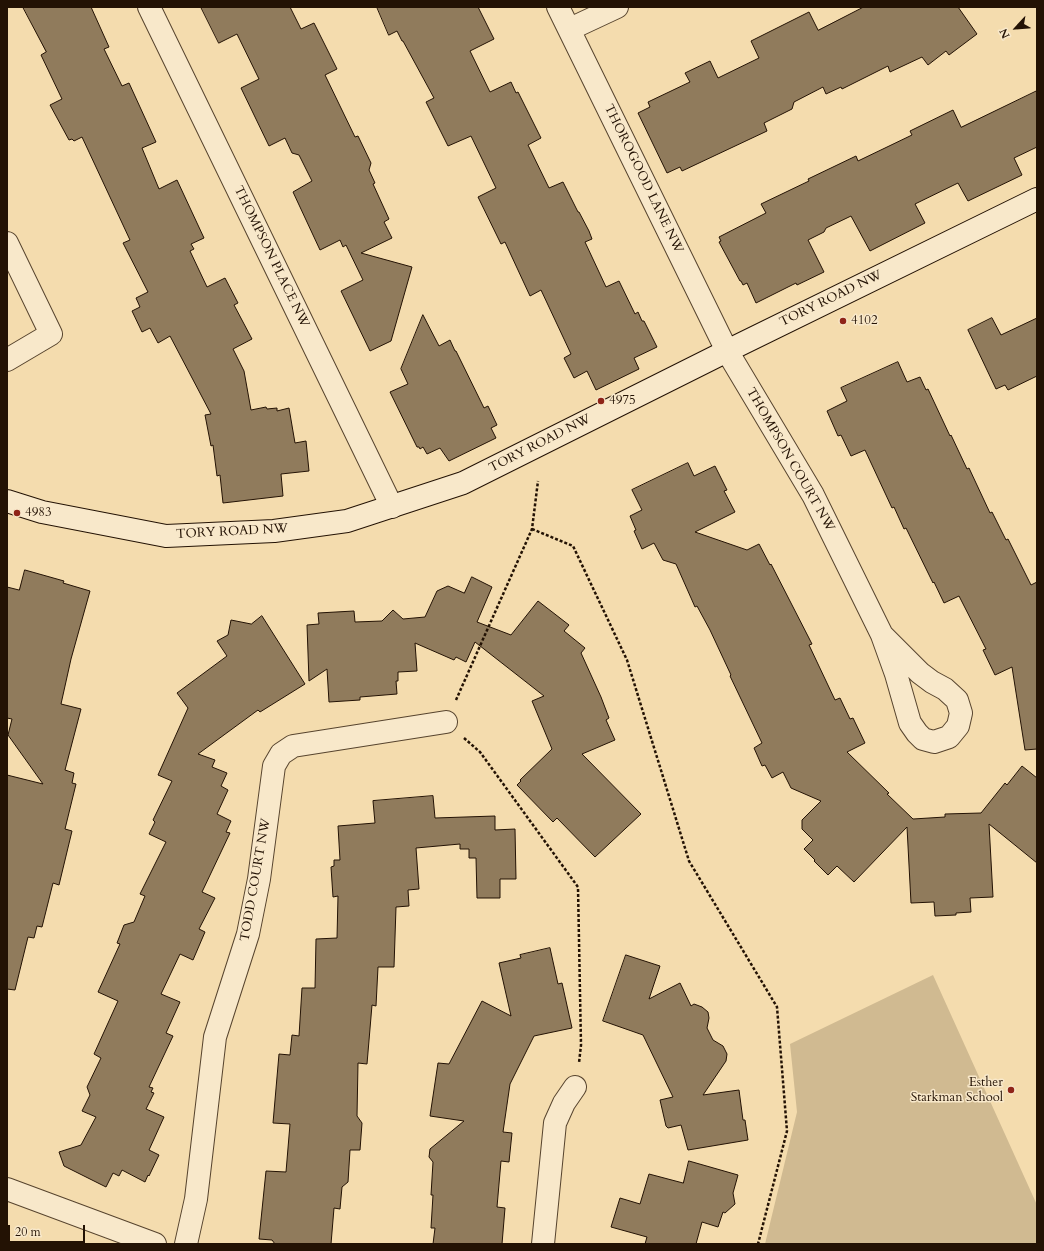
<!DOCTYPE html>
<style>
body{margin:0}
#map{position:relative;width:1044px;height:1251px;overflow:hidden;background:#f4dcae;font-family:Cardo,serif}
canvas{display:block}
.frame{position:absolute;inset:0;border:8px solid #231204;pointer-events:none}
.north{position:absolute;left:996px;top:8px;width:40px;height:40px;-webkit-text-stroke:3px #f8e8ca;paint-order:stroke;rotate:244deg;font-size:11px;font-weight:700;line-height:16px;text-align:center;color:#231204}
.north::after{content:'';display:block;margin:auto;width:14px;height:18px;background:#231204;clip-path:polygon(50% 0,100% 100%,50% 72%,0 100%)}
.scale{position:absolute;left:8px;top:1225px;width:77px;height:18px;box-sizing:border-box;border:2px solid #231204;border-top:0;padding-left:5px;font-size:12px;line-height:14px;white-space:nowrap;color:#231204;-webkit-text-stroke:3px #f8e8ca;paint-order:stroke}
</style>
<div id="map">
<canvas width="1044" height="1251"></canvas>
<div class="frame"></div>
<div class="north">N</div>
<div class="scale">20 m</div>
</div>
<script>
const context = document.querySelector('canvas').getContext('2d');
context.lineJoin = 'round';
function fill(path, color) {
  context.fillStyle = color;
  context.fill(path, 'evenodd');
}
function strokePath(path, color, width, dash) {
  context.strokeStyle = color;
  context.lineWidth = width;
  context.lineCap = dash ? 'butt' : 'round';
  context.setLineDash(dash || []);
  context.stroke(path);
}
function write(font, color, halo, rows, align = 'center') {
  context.font = font + ' Cardo,serif';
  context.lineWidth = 3;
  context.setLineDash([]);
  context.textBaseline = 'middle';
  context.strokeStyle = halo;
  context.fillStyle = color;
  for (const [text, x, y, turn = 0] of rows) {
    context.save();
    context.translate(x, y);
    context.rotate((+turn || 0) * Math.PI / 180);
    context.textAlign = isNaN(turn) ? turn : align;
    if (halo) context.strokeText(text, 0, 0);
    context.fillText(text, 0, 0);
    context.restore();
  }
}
fill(new Path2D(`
 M933,975L1037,1205V1244H765L797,1112L790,1044Z`), '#d0ba91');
const building = new Path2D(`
 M23,7H91L109,47L104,49L122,86L129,83L156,142L142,148L159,189L177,180L204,238L191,244L194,249L190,251L207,287L225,278L238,303L234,305L252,339L233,349L244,371L251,410L266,407L267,409L277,408V411L289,408L295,443L306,441L309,471L281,474L283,496L223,503L220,475L217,476L213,445L211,446L205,415L211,414L170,336L158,343L150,328L142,332L132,311L140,307L136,298L148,292L123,243L130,240L82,137L74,141L72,139L69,140L50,105L62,99L41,55L46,52Z
 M201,7H290L301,29L314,23L337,69L325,75L355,137L358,136L371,163L369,170L375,183L373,184L389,219L384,222L392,238L361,253L412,267L391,341L370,351L341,291L363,280L346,245L343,247L340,240L320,250L293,192L312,181L299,155L292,153L285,138L269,146L241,88L259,79L237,34L219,43Z
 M377,7H478L494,39L470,51L490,92L511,82L516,93L518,92L541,138L528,145L549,188L563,182L578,212H579L589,231L592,239L585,242L606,287L619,281L635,314L638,312L642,321H644L657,347L634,358L639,369L596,390L587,371L574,378L564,358L571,354L541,290L530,296L505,242L501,244L478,197L496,188L471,136L448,146L426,102L434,98L403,41H402L397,31L389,35Z
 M864,7H958L977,34L949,55L946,51L928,65L922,57L890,72L888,66L842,89L841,87L826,94L823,87L794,102L792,109L764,123L767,131L682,171L680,167L667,173L638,113L650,107L648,102L690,82L685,73L710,61L718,78L759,58L751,41L809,12L818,30Z
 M1037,91V147L1014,158L1022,175L968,201L958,183L915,204L925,223L870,251L851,216L826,228L824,232L808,240L824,272L797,285L796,283L756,303L747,283L743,285L741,281H740L719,242L721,241L719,237L766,213L761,204L809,181L808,179L856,156L858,161L912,135L910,131L953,110L961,127Z
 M423,315L439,346L450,340L455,351H456L484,408L488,406L497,425L491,428L496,438L449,461L440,448L427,454L423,447L420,449L419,447H417L390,392L408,384L401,369Z
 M992,318L1001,335L1037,318V376L1008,390L1005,385L996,389L968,330Z
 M898,362L907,382L920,377L926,390L928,389L950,436L951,435L967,469L969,468L990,513L992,512L1006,540L1008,539L1031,585L1037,582V749L1025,750L1012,667L995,675L983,650L986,649L959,596L944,603L934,582L933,583L906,528L904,529L894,507L892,508L865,450L851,456L841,435L838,436L827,411L847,401L841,388Z
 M688,463L694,476L715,466L727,490L724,491L735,512L695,532L747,550L759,544L770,565L771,564L812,644L809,645L835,700L840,698L850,719L853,718L865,743L847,752L889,793L887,794L913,819L945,817V814L981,813L1005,783L1007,785L1022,766L1037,778V863L989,824L993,897L970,898L971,912L956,913V915L935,916L934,902L911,903L907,827L854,882L837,866L828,875L814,861L815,860L804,849L813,840L802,829V820L821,801L791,788L783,772L772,778L765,765L762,766L754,748L762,743L730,676L731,675L710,630L697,606L695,607L676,564L663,560L654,543L642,549L634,531L636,530L630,516L642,510L632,490Z
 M25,570L64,581L63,583L90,591L71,659L61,704L81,709L65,770L74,773L72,783L76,784L65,829L72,831L59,885L53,883L42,927L37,926L34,938L28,937L15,990L7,989V775L43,784L8,735L12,719L7,718V587L19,590Z
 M472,577L492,587L477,622L511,635L538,601L569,625L564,631L585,648L581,653L601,697L609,718L606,720L615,740L582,754L641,814L595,857L557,818L553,822L517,785L521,781L520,780L552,749L532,701L544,696L475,642L466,662L456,657L454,660L415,643L417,671L398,672V681H396L397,694L360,697V700L329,702L327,669L309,681L307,625L319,624L318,613L354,611L355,622L382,621L393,610L403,619L425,617L437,591L448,586L464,593Z
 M262,616L305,684L260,712L258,710L198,754L215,760L212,767L227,773L221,786L228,790L217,814L231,821L226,832L230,833L202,892L215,898L199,929L205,932L193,960L180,954L161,994L180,1002L166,1033L173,1036L149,1087L153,1088L151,1092L154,1093L146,1109L164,1117L149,1150L159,1155L149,1176L148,1175L145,1182L122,1170L119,1176L113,1173L106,1187L64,1166L59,1152L81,1145L96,1117L82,1111L90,1095L87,1087L101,1058L94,1054L118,1001L98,992L120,944L117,943L124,925L134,922L145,896L140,894L166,842L149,834L155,822L153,820L172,781L158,775L188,708L177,693L227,656L217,641L228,635L231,620L251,624Z
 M433,796L435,818L495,816V830L515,829L516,879H500V898H477L476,858H469V849H460V844L416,848L419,889L408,890L409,906L396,907L394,967H378L376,1006L372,1005L367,1064L358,1063L357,1116L362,1123L360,1150H350L348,1182L342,1187L340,1209L334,1208L331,1244H275L272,1240L259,1239L266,1171L286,1172L290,1124L273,1123L279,1054L290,1055L292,1035L299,1036L302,988H315L316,939L337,938L338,896L333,897L331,867L334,866V860H340L338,826L375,823L373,801Z
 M550,948L558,984L562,983L572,1028L534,1036L510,1084L503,1132L512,1133L509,1162L501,1161L497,1207L505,1208L502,1244H433L435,1228H431L433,1195H431L433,1162L429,1157L430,1149L464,1121L430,1116L438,1063L449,1064L482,1001L511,1016L499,963L521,958L520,955Z
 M626,955L660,966L649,999L680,983L691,1006L694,1004L702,1007L708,1012L709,1018L707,1028L713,1040L723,1046L727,1054L726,1061L703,1095L739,1090L743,1120H745L748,1140L688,1150L681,1125L668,1128L666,1126L660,1100L673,1097L643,1035L603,1021Z
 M689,1161L738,1175L733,1193L735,1204L725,1213L723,1212L718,1227L702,1222L696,1244H645L647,1237L611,1227L620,1198L640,1204L649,1174L683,1183Z`);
fill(building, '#907b5c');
strokePath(building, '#231204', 1);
const street = new Path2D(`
 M149,7L392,507
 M558,7L727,351L813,495L882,635L896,674L910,723L917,733L923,739L934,742L949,737L958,726L961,713L957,700L945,689L932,682L920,673L882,635
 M570,29L617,7
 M7,243L51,334L7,360
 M7,1189L155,1244
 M186,1244L196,1199L215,1037L248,934L259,879L274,766L281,754L293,746L446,722
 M543,1244L555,1123L564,1103L575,1087`);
const secondary = new Path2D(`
 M7,501L42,512L166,536L274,531L347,521L463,483L727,351L1037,199`);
strokePath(street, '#57442e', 24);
strokePath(secondary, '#231204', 24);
strokePath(new Path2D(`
 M532,529L573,546L627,660L689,861L777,1007L787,1131L758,1244
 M456,700L532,529L538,481
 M464,738L480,752L578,887L581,1045L579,1063`), '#231204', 2.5, [3, 2]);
strokePath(street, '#f8e8ca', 22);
strokePath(secondary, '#f8e8ca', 22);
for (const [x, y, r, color] of [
 [843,321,4,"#8f2418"],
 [601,401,4,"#8f2418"],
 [17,513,4,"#8f2418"],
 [1011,1090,4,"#8f2418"]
]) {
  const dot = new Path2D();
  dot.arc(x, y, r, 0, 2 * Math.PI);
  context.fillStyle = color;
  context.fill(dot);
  strokePath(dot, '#f8e8ca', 1.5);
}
write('13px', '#231204', '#f8e8ca', [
 ["THOROGOOD LANE NW",643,179,64],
 ["THOMPSON PLACE NW",271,257,64],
 ["TORY ROAD NW",831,299,-26],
 ["TORY ROAD NW",540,444,-27],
 ["THOMPSON COURT NW",790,460,60],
 ["TORY ROAD NW",232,532,-3],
 ["TODD COURT NW",256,880,-80]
]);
write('13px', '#231204', '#f8e8ca', [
 ["4102",851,321],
 ["4975",609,401],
 ["4983",25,513],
 ["Esther",1003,1083,"right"],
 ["Starkman School",1003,1098,"right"]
], 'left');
</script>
